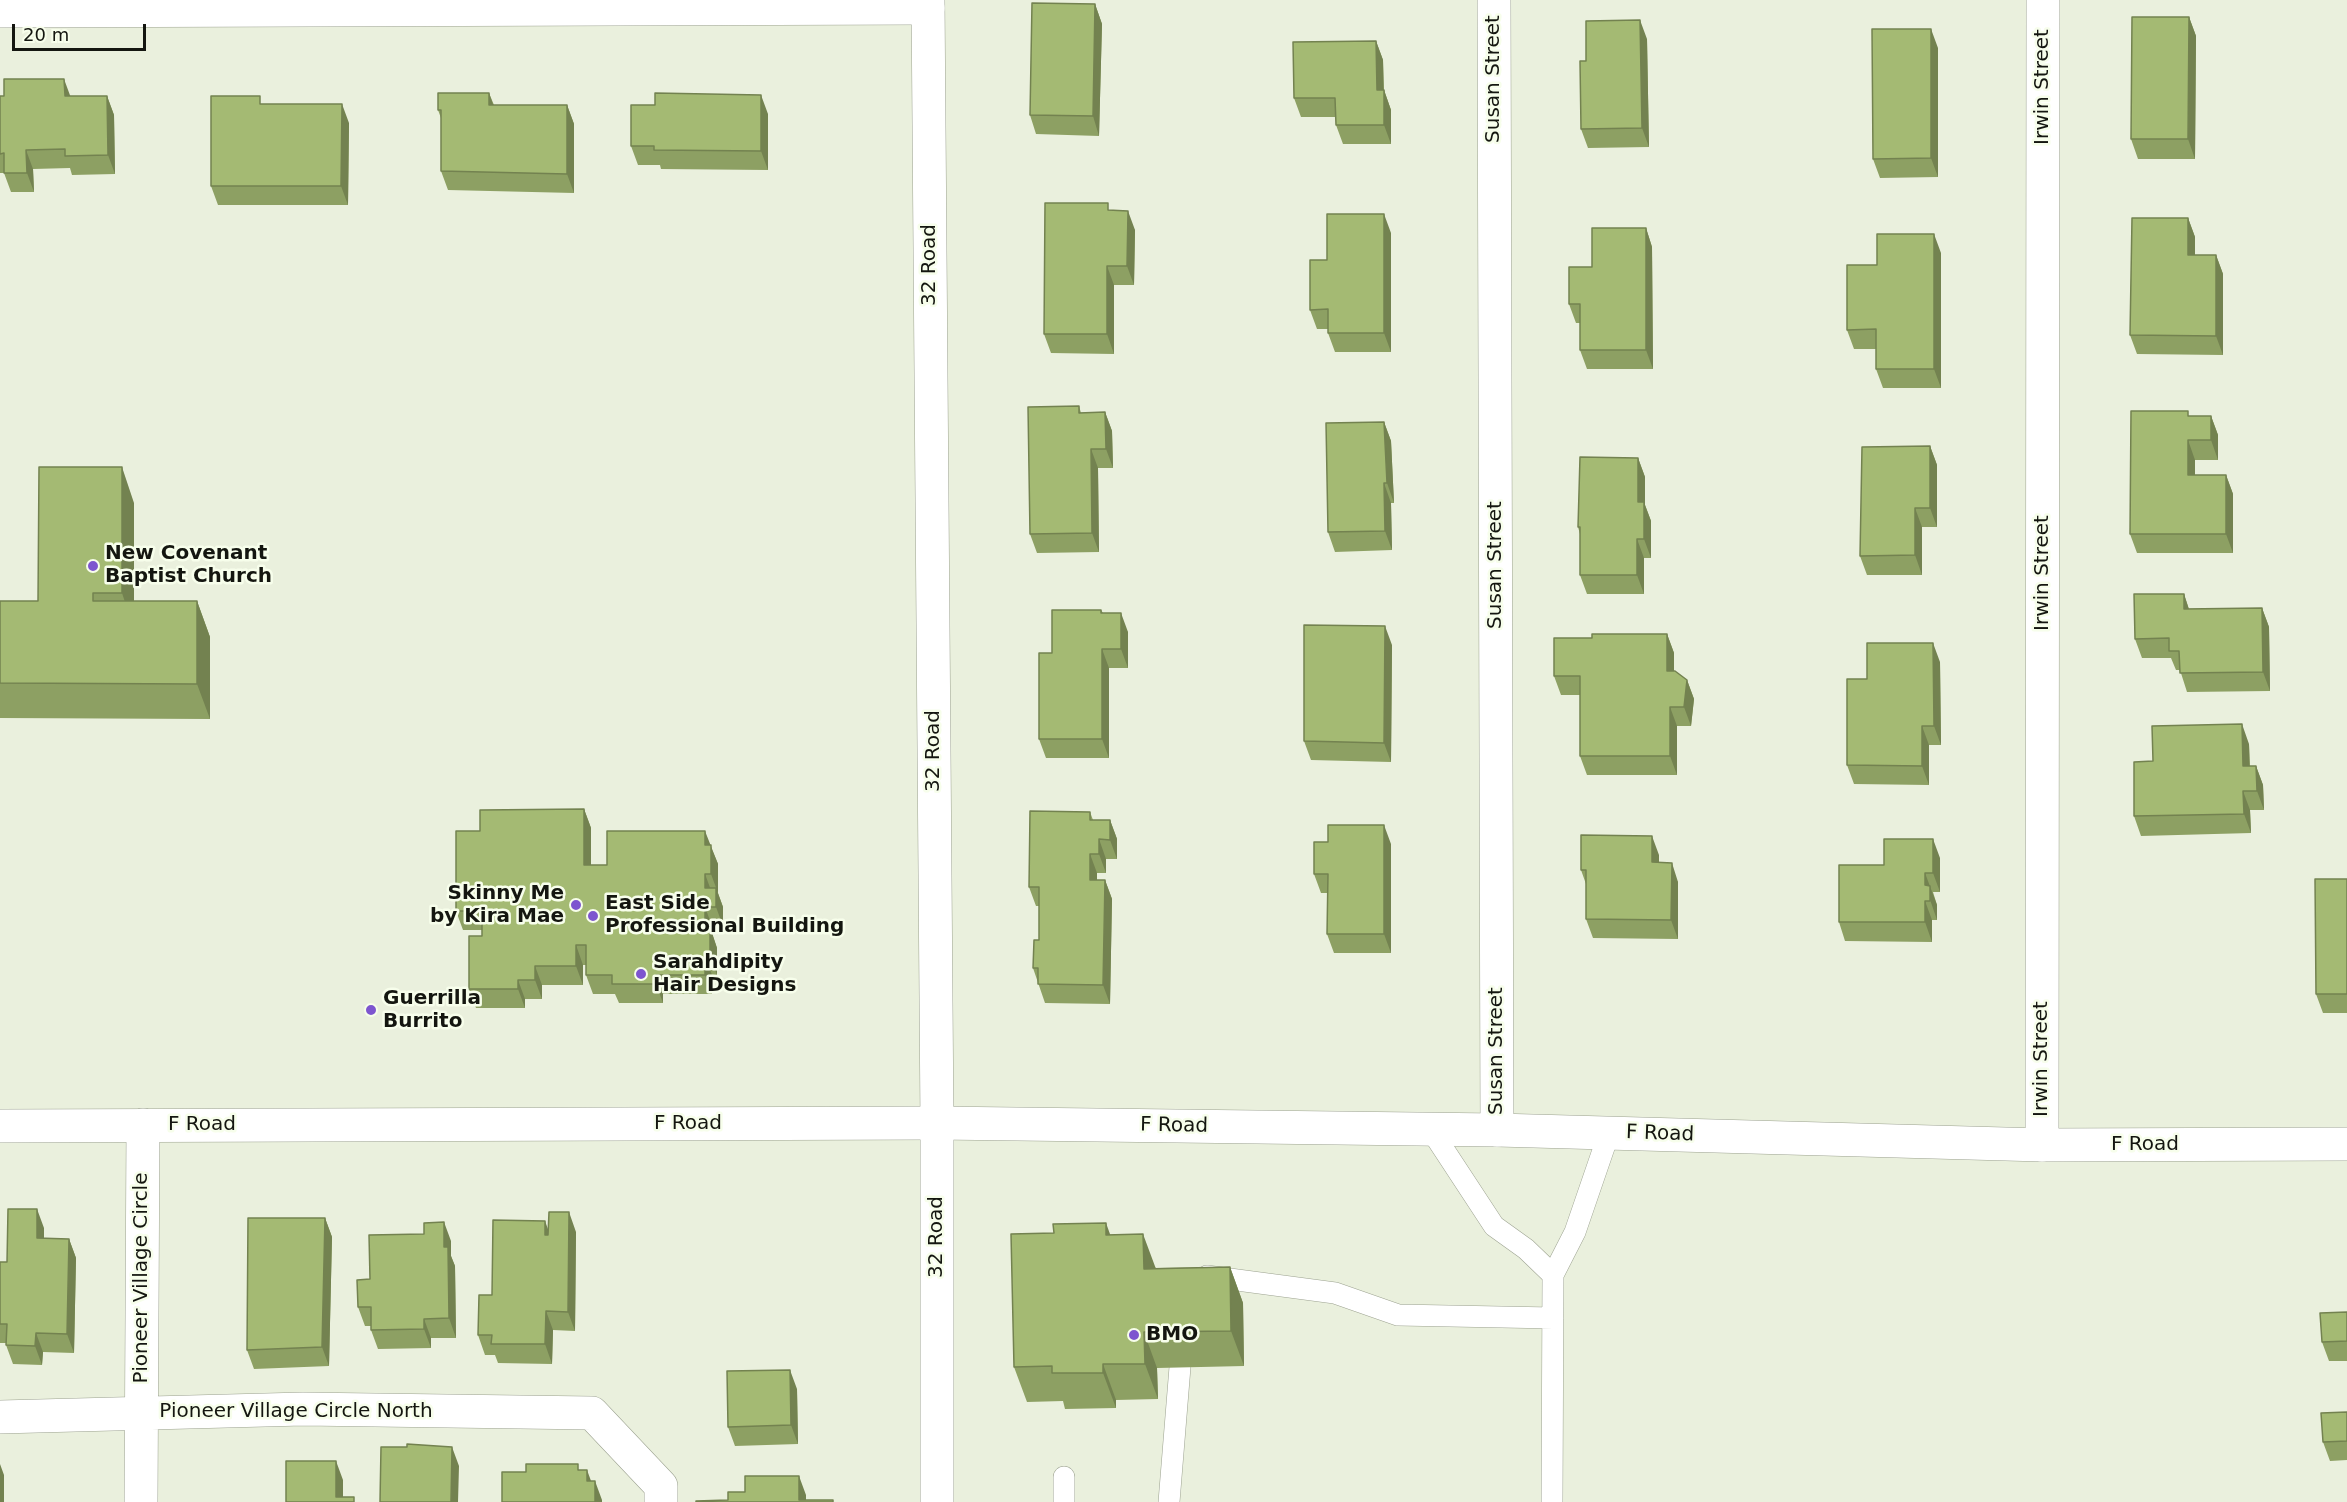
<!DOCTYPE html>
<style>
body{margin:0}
#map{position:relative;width:2347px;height:1502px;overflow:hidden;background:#eaf0dd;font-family:"DejaVu Sans",sans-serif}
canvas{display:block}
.scale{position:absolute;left:12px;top:24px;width:134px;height:27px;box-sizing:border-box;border:3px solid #141610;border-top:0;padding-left:8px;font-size:18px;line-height:21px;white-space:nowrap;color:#141610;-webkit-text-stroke:4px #f7feeb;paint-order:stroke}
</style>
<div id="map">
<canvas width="2347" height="1502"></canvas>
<div class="scale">20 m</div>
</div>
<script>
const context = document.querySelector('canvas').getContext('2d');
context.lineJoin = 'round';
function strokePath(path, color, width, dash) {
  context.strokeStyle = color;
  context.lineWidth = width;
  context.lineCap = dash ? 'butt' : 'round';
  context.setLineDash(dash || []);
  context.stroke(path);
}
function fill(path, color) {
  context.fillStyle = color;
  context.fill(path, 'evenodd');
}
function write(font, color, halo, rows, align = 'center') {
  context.font = font + ' "DejaVu Sans",sans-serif';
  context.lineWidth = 5;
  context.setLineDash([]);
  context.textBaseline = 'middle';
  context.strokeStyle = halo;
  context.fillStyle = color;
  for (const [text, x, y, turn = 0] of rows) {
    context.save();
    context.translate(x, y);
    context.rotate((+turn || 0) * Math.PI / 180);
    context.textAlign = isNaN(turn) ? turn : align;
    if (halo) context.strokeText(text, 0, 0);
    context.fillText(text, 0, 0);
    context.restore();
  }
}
const lane = new Path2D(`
 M1431,1130L1494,1226L1526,1249L1553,1275L1575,1232L1609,1133
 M1207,1276L1335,1293L1398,1315L1553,1318
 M1064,1502V1477
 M1169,1502L1180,1367
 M1552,1502L1553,1275`);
const street = new Path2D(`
 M1494,0L1497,1130
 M0,11L928,8
 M2042,1145L2043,0
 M0,1417L303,1409L592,1413L661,1486V1502
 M141,1502L143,1125`);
const secondary = new Path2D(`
 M928,0L937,1123V1502`);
const primary = new Path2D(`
 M0,1126L937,1123L1497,1130L2042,1145L2347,1144`);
strokePath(lane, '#9ca290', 22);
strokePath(street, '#9ca290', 34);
strokePath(secondary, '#9ca290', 34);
strokePath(primary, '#9ca290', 34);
strokePath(lane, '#fff', 21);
strokePath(street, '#fff', 33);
strokePath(secondary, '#fff', 33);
strokePath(primary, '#fff', 33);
fill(new Path2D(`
 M1095,4L1102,24L1099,136L1036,134L1030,115Z
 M2189,17L2196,36L2195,159H2138L2131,139Z
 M1647,39L1649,147L1588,148L1581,129L1586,61Z
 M1376,41L1383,60L1384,90L1391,110V144H1343L1336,125V117H1301L1294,98Z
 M1938,48V177L1880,178L1873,159Z
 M489,93L494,105H567L574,124V193L448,190L441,171V118L438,110Z
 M0,96H107L114,115L115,174L72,175L70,168L33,169L34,192H11L4,173H0Z
 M655,105L768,114V170L661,169L660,165H638L631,146Z
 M349,123L348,205H218L211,186Z
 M1110,210L1135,230L1134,285H1114V354L1051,353L1044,334Z
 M2188,218L2195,237V255H2216L2223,274V355L2137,354L2130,335Z
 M1646,228L1652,247L1653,369H1587L1580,350V323H1576L1569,304L1592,267Z
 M1391,233V352H1335L1328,333V329H1317L1310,310L1327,260Z
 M1941,253V388H1883L1876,369V349H1854L1847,330L1877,265Z
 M1079,406L1081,413L1105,412L1112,431L1113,468H1098L1099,552L1037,553L1030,534Z
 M2190,416H2211L2218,435V460H2195V475H2226L2233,494V553H2137L2130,534Z
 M1384,422L1391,441L1394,503H1391L1392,550L1335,552L1328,532Z
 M1930,446L1937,465V527H1922V575H1867L1860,556Z
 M1638,458L1645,477V505L1651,521V558H1644V594H1587L1580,575V534L1578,527Z
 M134,503V601H197L210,637V719L0,718V601H38Z
 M2184,594L2189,609L2262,608L2269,627L2270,691L2187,692L2180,670H2176L2171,658H2142L2135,639Z
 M1101,610L1103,613L1128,632V668H1109V758H1046L1039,739L1052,653Z
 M1667,634L1674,653V671L1687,680L1694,699L1691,726H1677V775H1587L1580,756V695H1561L1554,676L1592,638Z
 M1392,645L1391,762L1311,760L1304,741Z
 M1940,662L1941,745H1929V785L1854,784L1847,765L1867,679Z
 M2249,744L2250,766H2256L2263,785L2264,810H2250L2251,833L2141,836L2134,816L2153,761Z
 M584,809L591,828V865H607L710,845L718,864V893L723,907V926H712V933L717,948V975H712V994H663V1003H619L615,994H593L586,975V965H583V985H542V999H525V1008H476L469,989L482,936V930H463L456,911L480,831Z
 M1090,812L1093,820H1110L1117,839V859H1106V873H1097V880H1105L1112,899L1110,1004L1045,1003L1033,968L1039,940V906H1036L1029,887Z
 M1391,844V953H1334L1327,934L1328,893H1321L1314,874Z
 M1659,855V863L1678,882V939L1593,938L1586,919V884L1581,870Z
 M1940,858V892H1933L1937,905V920H1932V942L1845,941L1839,922Z
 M2347,879V1013H2323L2316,994Z
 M325,1218L332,1237L329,1366L254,1369L247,1350Z
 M44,1228V1239H69L76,1258L74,1353L43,1352L42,1365L13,1364L6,1345V1343H0V1262H7Z
 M548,1229L576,1232L575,1331L553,1330L552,1364L498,1363L495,1355H485L478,1335L492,1295Z
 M1110,1235L1156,1268L1230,1267L1243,1303L1244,1366L1157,1368L1158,1399L1116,1400V1408L1065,1409L1063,1401L1027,1402L1014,1367Z
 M451,1241V1256L455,1266L456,1338H431V1348L378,1349L371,1330V1326H365L358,1307L370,1279Z
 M2347,1312V1361H2329L2322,1342Z
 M797,1389L798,1444L735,1446L728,1427Z
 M2347,1412V1460L2330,1461L2323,1442Z`), '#8da063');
fill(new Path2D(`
 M1095,4L1102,24L1099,136L1093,116Z
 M2189,17L2196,36L2195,159L2188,139Z
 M1640,20L1647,39L1649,147L1642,128Z
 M1931,29L1938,48V177L1931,158Z
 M1376,41L1383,60L1384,110L1377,90Z
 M64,79L71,98L65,96Z
 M1384,90L1391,110V144L1384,125Z
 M489,93L496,113L489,105Z
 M761,95L768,114V170L761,151Z
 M107,96L114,115L115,174L108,155Z
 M342,104L349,123L348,205L341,186Z
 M567,105L574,124V193L567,174Z
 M26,150L33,169L34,192L27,173Z
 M1128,211L1135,230L1134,285L1127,266Z
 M1384,214L1391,233V352L1384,333Z
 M2188,218L2195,237V274L2188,255Z
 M1646,228L1652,247L1653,369L1646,350Z
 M1934,234L1941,253V388L1934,369Z
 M2216,255L2223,274V355L2216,336Z
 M1107,266L1114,285V354L1107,334Z
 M1105,412L1112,431L1113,468L1106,449Z
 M2211,416L2218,435V460L2211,440Z
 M1384,422L1391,441L1394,503L1387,483Z
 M2188,440L2195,460V494L2188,475Z
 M1930,446L1937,465V527L1930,508Z
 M1091,449L1098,468L1099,552L1092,533Z
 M1638,458L1645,477V505L1651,521V558L1644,539L1638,502Z
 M122,467L134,503V629L122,593Z
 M2226,475L2233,494V553L2226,534Z
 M1384,483L1391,503L1392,550L1385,531Z
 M1915,508L1922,527V575L1915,555Z
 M1637,539L1644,558V594L1637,575Z
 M2184,594L2190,613L2184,609Z
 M197,601L210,637V719L197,684Z
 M2262,608L2269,627L2270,691L2263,672Z
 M1121,613L1128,632V668L1121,649Z
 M1385,626L1392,645L1391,762L1384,743Z
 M1667,634L1674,653V690L1667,671Z
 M1933,643L1940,662L1941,745L1934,726Z
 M1102,649L1109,668V758L1102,739Z
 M1687,680L1694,699L1691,726L1684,707Z
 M1670,707L1677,726V775L1670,756Z
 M2242,724L2249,744L2250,785L2243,766Z
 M1922,726L1929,745V785L1922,766Z
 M2256,766L2263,785L2264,810L2257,791Z
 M2243,791L2250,810L2251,833L2244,814Z
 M584,809L591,828V884L584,865Z
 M1110,820L1117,839V859L1110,840Z
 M1384,825L1391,844V953L1384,934Z
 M705,831L718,864V893L711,874L705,845Z
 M1652,836L1659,855V882L1652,862Z
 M1099,839L1106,859V873L1099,854Z
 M1933,839L1940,858V892L1933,873Z
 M1090,854L1097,873V899L1090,880Z
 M1672,863L1678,882V939L1671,920Z
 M1925,873L1937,905V920L1925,885Z
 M705,874L712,893L705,888Z
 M1105,880L1112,899L1110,1004L1103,985Z
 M716,888L723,907V926L716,907Z
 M1925,901L1932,920V942L1925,922Z
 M705,907L712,926V933L717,948V975L710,956L705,928Z
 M576,945L583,965V985L576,966Z
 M705,956L712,975V994L705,975Z
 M535,966L542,985V999L535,980Z
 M656,975L663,994V1003L656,984Z
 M518,980L525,999V1008L518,989Z
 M37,1209L44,1228V1257L37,1238Z
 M569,1212L576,1232L575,1331L568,1312Z
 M325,1218L332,1237L329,1366L322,1347Z
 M545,1221L552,1240L545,1235Z
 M444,1222L451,1241V1256L455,1266L456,1338L449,1318L444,1247Z
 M1106,1223L1119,1259L1106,1235Z
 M1143,1234L1156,1269H1144Z
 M69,1239L76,1258L74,1353L67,1334Z
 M1230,1267L1243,1303L1244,1366L1231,1331Z
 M546,1311L553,1330L552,1364L545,1344Z
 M424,1319L431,1338V1348L424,1329Z
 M1144,1332L1157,1368L1158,1399L1145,1364Z
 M36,1333L43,1352L42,1365L35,1346Z
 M1103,1364L1116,1400V1408L1103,1373Z
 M790,1370L797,1389L798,1444L791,1425Z
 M452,1447L459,1466L458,1502H451Z
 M336,1461L343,1480V1502L336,1497Z
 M0,1464L4,1475V1502H0Z
 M587,1470L594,1489L587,1481Z
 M799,1476L806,1495V1502L799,1500Z
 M595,1481L602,1500V1502H595Z`), '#738250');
const building = new Path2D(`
 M1032,3L1095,4L1093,116L1030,115Z
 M2132,17H2189L2188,139H2131Z
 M1640,20L1642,128L1581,129L1580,61H1586V21Z
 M1872,29H1931V158L1873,159Z
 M1376,41L1377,90H1384V125H1336L1335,98H1294L1293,42Z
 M4,79H64L65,96H107L108,155L65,156V149L26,150L27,173H4V153L0,154V96H4Z
 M438,93H489V105H567V174L441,171V110H438Z
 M655,93L761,95V151L654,150V146H631V105H655Z
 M211,96H260V104H342L341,186H211Z
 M1045,203H1108V210L1128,211L1127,266H1107V334H1044Z
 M1327,214H1384V333H1328V309L1310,310V260H1327Z
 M2132,218H2188V255H2216V336L2130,335Z
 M1592,228H1646V350H1580V304H1569V267H1592Z
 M1877,234H1934V369H1876V329L1847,330V265H1877Z
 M1079,406V413L1105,412L1106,449H1091L1092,533L1030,534L1028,407Z
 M2131,411H2188V416H2211V440H2188V475H2226V534H2130Z
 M1384,422L1387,483H1384L1385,531L1328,532L1326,423Z
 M1930,446V508H1915V555L1860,556L1862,447Z
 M1580,457L1638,458V502H1644V539H1637V575H1580V527H1578Z
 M39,467H122V593H93V601H197V684L0,683V601H38Z
 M2134,594H2184V609L2262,608L2263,672L2180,673L2179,651H2169V638L2135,639Z
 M1052,610H1101V613H1121V649H1102V739H1039V653H1052Z
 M1304,625L1385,626L1384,743L1304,741Z
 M1592,634H1667V671H1675L1687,680L1684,707H1670V756H1580V676H1554V638H1592Z
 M1867,643H1933L1934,726H1922V766L1847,765V679H1867Z
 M2242,724L2243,766H2256L2257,791H2243L2244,814L2134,816V762L2153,761L2152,726Z
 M584,809V865H607V831H705V845H711V874H705V888H716V907H705V928H710V956H705V975H656V984H612V975H586V945H576V966H535V980H518V989H469V936H482V911H456V831H480V810Z
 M1030,811L1090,812V820H1110V840L1099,839V854H1090V880H1105L1103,985L1038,984V968H1033L1034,940H1039V887H1029Z
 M1328,825H1384V934H1327L1328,874H1314V842H1328Z
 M1581,835L1652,836V862L1672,863L1671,920L1586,919V870H1581Z
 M1884,839H1933V873H1925V885L1930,886V901H1925V922H1839V865H1884Z
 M2315,879H2347V994H2316Z
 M8,1209H37V1238L69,1239L67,1334L36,1333L35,1346L6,1345L7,1324H0V1262H7Z
 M549,1212H569L568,1312L546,1311L545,1344H491L492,1335H478L479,1295H492L493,1220L545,1221V1235H548Z
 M248,1218H325L322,1347L247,1350Z
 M444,1222V1247H448L449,1318L424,1319V1329L371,1330V1307H358L357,1280L370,1279L369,1235L424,1234V1223Z
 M1106,1223V1235L1143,1234L1144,1269L1230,1267L1231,1331L1144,1332L1145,1364H1103V1373H1052V1366L1014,1367L1011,1234L1054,1233L1053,1224Z
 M2347,1312V1341L2322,1342L2320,1313Z
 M790,1370L791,1425L728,1427L727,1371Z
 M2347,1412V1441L2323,1442L2321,1413Z
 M407,1444L452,1447L451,1502H380L381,1447H407Z
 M286,1461H336V1497H354V1502H286Z
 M526,1464H578V1470H587V1481H595V1502H502V1472H526Z
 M745,1476H799V1500H833V1502H696V1501L728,1500V1492H745Z`);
fill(building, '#a4ba73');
strokePath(building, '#738250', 1.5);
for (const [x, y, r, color] of [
 [93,566,6,"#7d55cf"],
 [576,905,6,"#7d55cf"],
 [593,916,6,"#7d55cf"],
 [641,974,6,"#7d55cf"],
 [371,1010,6,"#7d55cf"],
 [1134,1335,6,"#7d55cf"]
]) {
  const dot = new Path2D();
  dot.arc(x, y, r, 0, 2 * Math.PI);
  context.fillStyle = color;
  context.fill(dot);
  strokePath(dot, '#f7feeb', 2);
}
write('20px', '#141610', '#f7feeb', [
 ["Susan Street",1494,79,-90],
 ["Irwin Street",2043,87,-90],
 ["32 Road",930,265,-90],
 ["Susan Street",1496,565,-90],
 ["Irwin Street",2043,573,-90],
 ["32 Road",934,751,-90],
 ["Susan Street",1497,1051,-90],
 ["Irwin Street",2042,1059,-90],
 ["F Road",688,1124],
 ["F Road",202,1125],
 ["F Road",1174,1126,1],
 ["F Road",1660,1134,2],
 ["F Road",2145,1145],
 ["32 Road",937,1237,-90],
 ["Pioneer Village Circle",142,1278,-90],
 ["Pioneer Village Circle North",296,1412]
]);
write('bold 20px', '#141610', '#f7feeb', [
 ["New Covenant",105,554],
 ["Baptist Church",105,577],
 ["Skinny Me",564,894,"right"],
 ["by Kira Mae",564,917,"right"],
 ["East Side",605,904],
 ["Professional Building",605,927],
 ["Sarahdipity",653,963],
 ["Hair Designs",653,986],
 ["Guerrilla",383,999],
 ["Burrito",383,1022],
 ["BMO",1146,1335]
], 'left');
</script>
